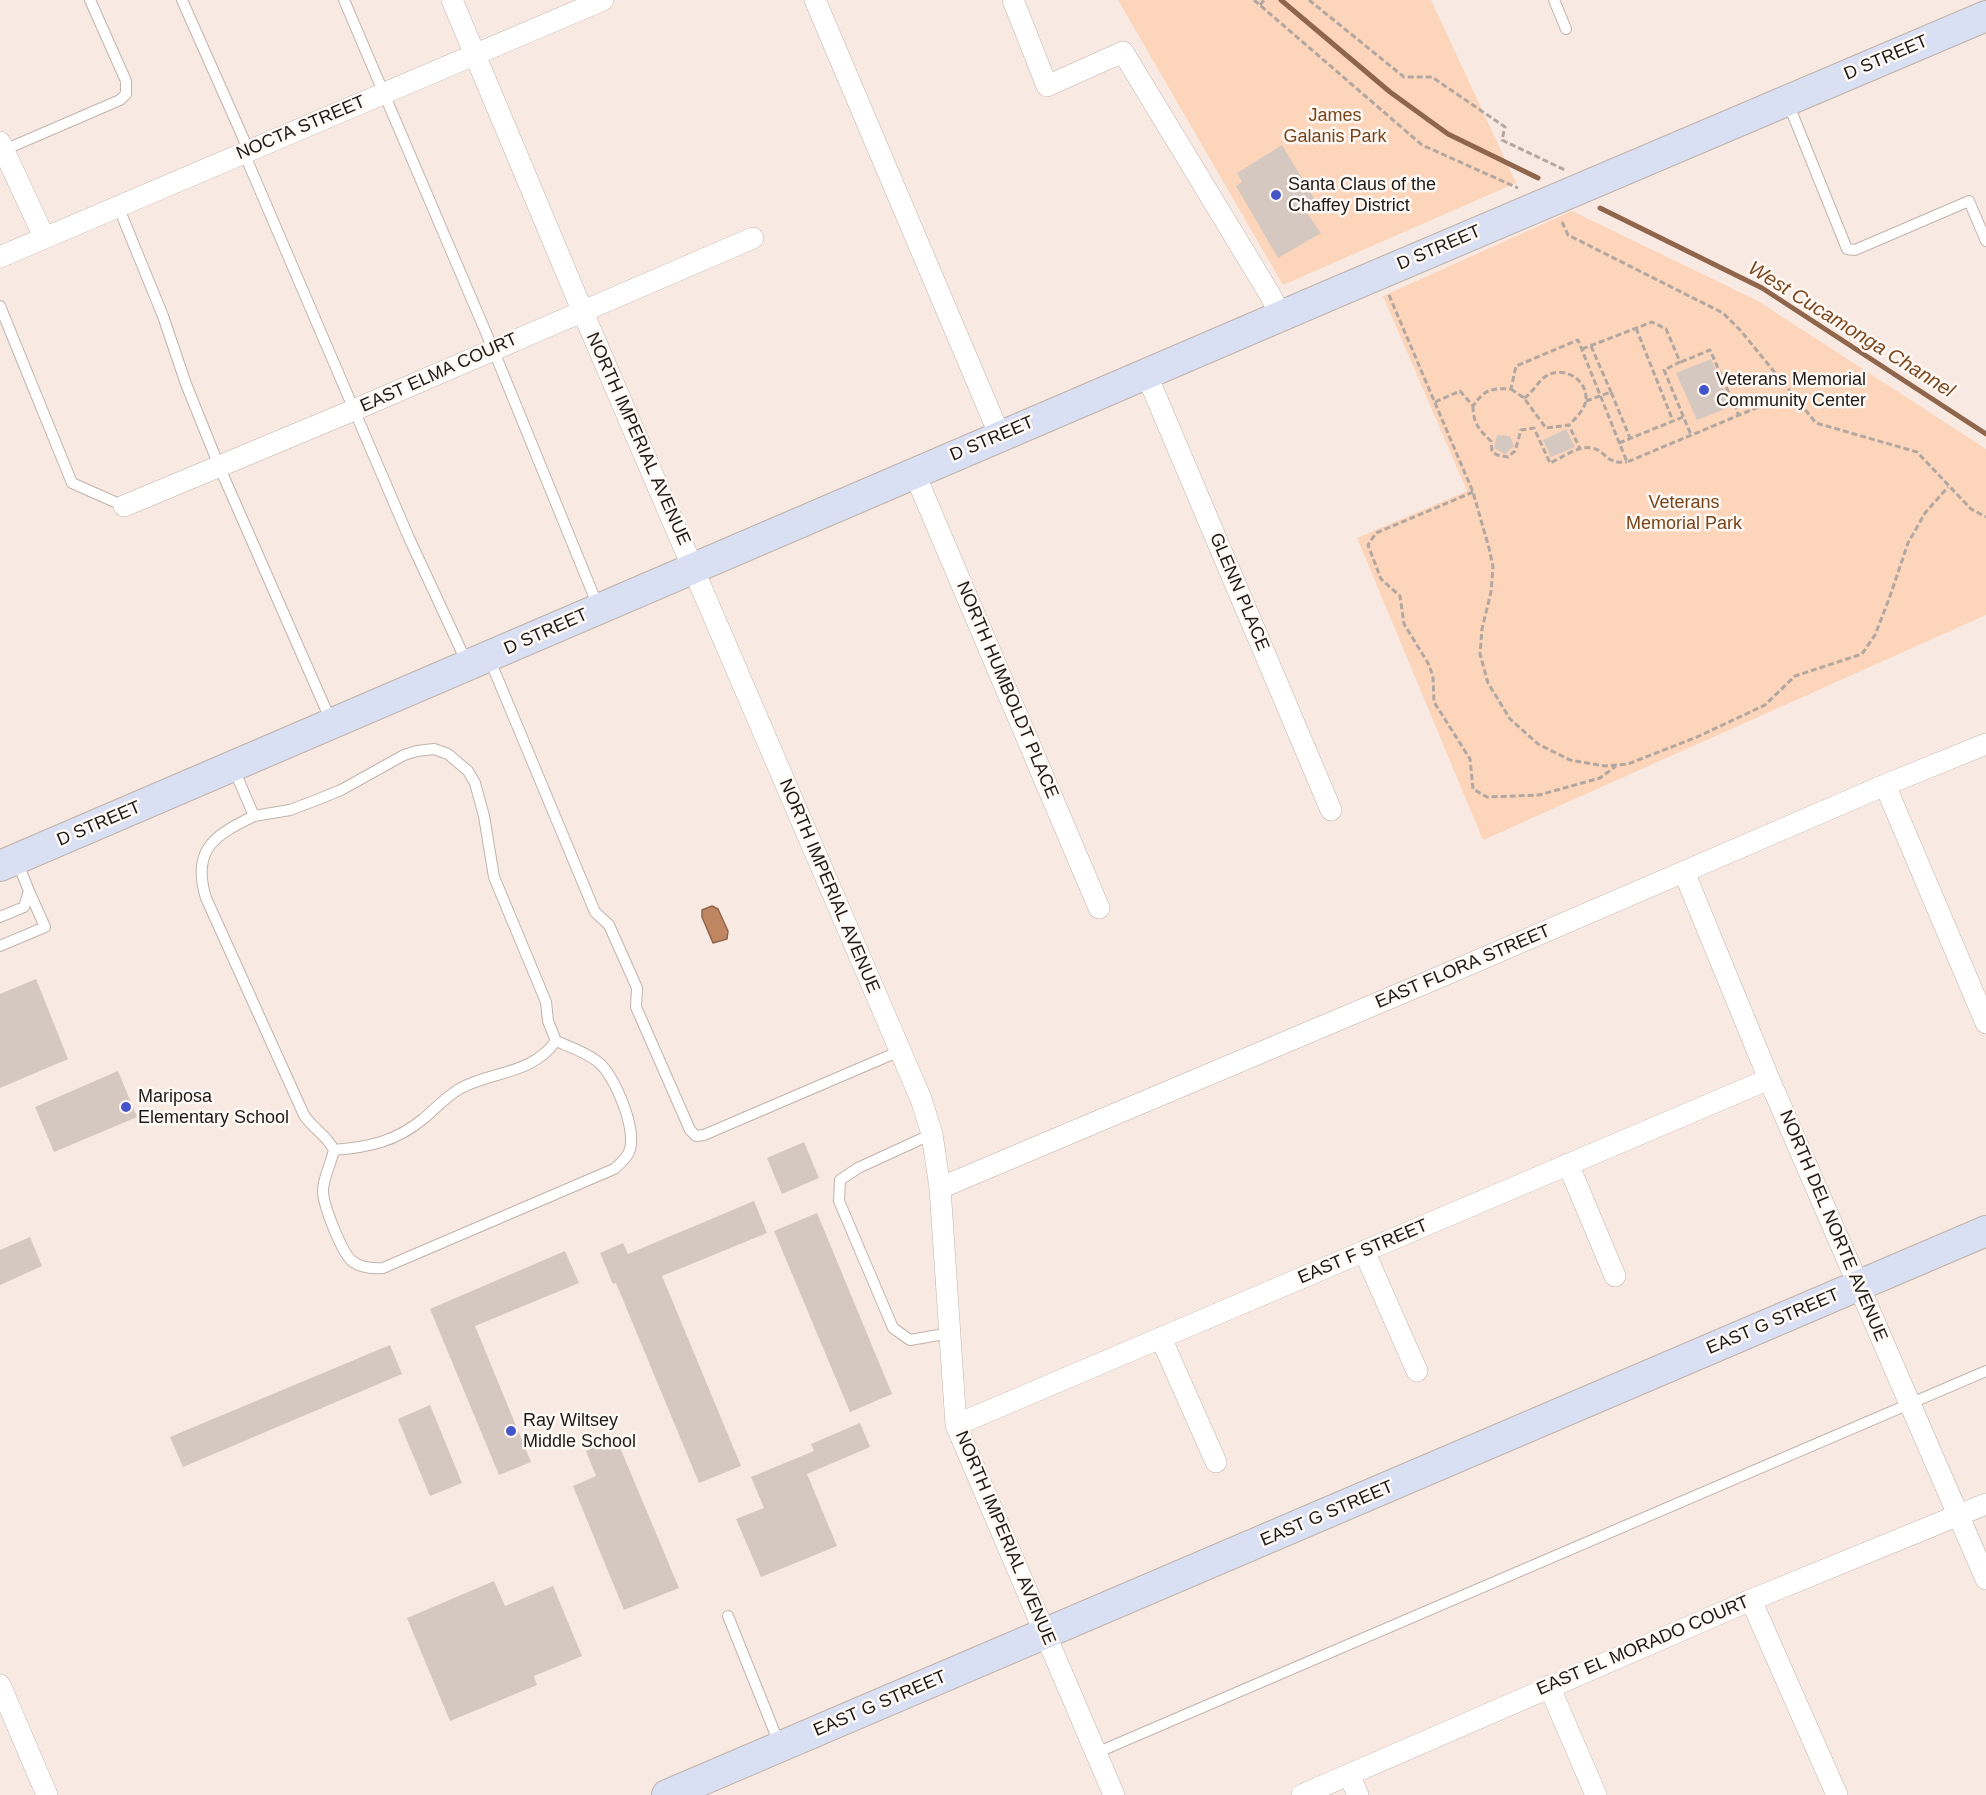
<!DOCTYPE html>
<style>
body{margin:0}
canvas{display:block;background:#f8eae2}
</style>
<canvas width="1986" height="1795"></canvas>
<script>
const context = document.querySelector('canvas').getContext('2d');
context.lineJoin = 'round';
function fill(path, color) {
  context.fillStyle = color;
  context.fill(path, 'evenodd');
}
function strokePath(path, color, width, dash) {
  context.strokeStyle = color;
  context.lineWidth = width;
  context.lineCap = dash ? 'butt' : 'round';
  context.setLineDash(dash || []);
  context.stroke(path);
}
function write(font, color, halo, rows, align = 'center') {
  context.font = font + ' Helvetica,sans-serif';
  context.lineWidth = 5;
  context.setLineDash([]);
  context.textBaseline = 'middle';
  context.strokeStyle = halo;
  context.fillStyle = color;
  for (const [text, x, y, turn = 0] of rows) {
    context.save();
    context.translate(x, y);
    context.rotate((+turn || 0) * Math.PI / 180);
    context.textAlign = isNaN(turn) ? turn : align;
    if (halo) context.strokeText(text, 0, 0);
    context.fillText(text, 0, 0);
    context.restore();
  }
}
fill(new Path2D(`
 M1118,0H1431L1516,183L1283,285Z
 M1572,211L1758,301L1986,449V615L1483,840L1357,538L1467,491L1383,296Z`), '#fdd5bb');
const water = new Path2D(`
 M712,906L718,909L728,931L727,939L713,943L702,917V910Z`);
fill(water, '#bf8761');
strokePath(water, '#8f664b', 1.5);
strokePath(new Path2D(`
 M1281,0L1390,92L1448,134L1538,178
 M1600,208L1762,288L1986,434`), '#8f664b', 5);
fill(new Path2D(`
 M1282,145L1317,203L1305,210L1321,233L1278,258L1236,186L1242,182L1237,173Z
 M1711,359L1732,406L1697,420L1676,373Z
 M1566,429L1575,447L1551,457L1543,440Z
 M1497,435L1510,436L1514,446L1505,454L1494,448Z
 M36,979L68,1059L0,1088V994Z
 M118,1071L137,1117L54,1152L35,1107Z
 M804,1142L819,1178L782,1194L767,1158Z
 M754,1201L767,1233L662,1276L741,1466L699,1483L616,1283L613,1284L600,1253L623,1243L628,1254Z
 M817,1213L892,1394L850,1412L774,1231Z
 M30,1237L42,1266L0,1285V1250Z
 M565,1251L579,1283L475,1326L531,1462L499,1475L430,1309Z
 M390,1345L402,1374L183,1467L170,1437Z
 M430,1405L462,1483L430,1496L398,1419Z
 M860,1423L870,1447L807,1474L837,1546L761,1577L736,1519L764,1508L751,1477L814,1451L811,1444Z
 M616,1438L679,1588L624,1610L573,1486L596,1476L586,1451Z
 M494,1581L505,1606L553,1586L582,1656L534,1676L537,1685L450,1721L407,1618Z`), '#d5c8c0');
const lane = new Path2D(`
 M182,0L249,151
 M344,0L493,349L598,606
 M1554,0L1566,29
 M1788,103L1847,249L1855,250L1969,201L1986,241
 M4,150L120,100L126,94V81L90,0
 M244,153L409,538L467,663
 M118,206L163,316L186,384L219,466L331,721
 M0,306L72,483L124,506
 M489,658L595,912L609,925L637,988L636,1007L690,1130L696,1136L704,1135L900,1051
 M233,767L254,816C215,835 191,849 206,898L304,1115C313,1129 327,1135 334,1150C331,1164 323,1178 323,1191C323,1205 342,1253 352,1261C361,1268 371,1269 383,1268L614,1169C620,1164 626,1159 629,1152C638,1131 615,1075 598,1062C586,1052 570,1047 556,1041L548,1021L546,1002L494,877L484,816L475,783L468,771L448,754L434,749L417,751L404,755L341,790L319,799L290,810L254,816
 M0,917L24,907L29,891L17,861
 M0,946L45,927L29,891
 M932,1134L858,1168L840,1180L839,1201L893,1328L910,1340L950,1333
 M334,1150C369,1147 395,1142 423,1119C435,1109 446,1097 459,1089C493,1070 530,1076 556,1041
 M728,1616L779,1743
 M1096,1753L1986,1371`);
const street = new Path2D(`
 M452,0L582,310L921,1099L932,1134L940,1188L956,1425L1114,1795
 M815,0L1000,436
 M1013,0L1047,86L1123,52L1269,293L1281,316
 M0,142L44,237
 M0,257L603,0
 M1146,373L1331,810
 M914,472L1099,908
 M124,506L354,410L753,238
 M1885,785L1986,1023
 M1684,872L1769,1079L1986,1579
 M1568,1164L1615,1276
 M940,1188L1442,976L1885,785L1986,744
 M1364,1251L1417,1371
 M1161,1338L1216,1462
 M956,1425L1769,1079
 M1751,1600L1837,1795
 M0,1685L47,1795
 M1549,1686L1596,1795
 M1349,1775L1358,1795
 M1302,1795L1751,1600L1986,1504`);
const secondary = new Path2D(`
 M0,866C661,581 1323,297 1986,16
 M667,1795L1986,1231`);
strokePath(lane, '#c0b3ab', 12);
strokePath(street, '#c0b3ab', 22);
strokePath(secondary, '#c0b3ab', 32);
strokePath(new Path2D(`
 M1254,0L1422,145L1518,188
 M1309,0L1404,77H1432L1505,127L1502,140L1565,170
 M1260,5L1264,0
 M1562,222L1568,235L1723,313L1741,331L1816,423L1917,452L1971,509L1986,517
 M1389,295L1473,492L1489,548L1493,567L1491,592L1482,629L1480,654L1488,683L1510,719L1538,744L1570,760L1605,766L1628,764L1697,737L1765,705L1795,676L1862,654L1875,635L1889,599L1908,543L1925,513L1948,487
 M1636,328L1673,421
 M1591,346L1611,392
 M1582,349L1652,322L1666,329L1680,362L1664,370L1691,435
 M1681,362L1710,350L1739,416
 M1511,389L1524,398L1546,428L1569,425L1580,449
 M1524,398C1534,392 1538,380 1548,375C1564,367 1585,378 1586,397C1587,407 1576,418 1569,425
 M1586,401L1611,392L1630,438
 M1435,402L1460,391L1473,406C1485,389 1491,388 1511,389L1516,366L1578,340L1627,462L1792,393
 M1473,406C1473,423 1479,430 1491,441L1492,451L1497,455L1508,457L1515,451L1521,430L1534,428L1550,463C1562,458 1578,445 1592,448C1607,451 1604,464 1627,462
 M1619,443L1683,417
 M1473,492L1376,533L1368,545L1381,579L1400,596L1404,624L1428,663L1433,676L1434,702L1470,759L1473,789L1487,797L1539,795L1600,778L1616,766`), '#b2a7a1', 3, [6, 3]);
strokePath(lane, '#fff', 10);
strokePath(street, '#fff', 21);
strokePath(secondary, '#dae0f4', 30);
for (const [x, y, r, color] of [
 [1276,195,6,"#4355c8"],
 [1704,390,6,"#4355c8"],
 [126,1107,6,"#4355c8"],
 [511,1431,6,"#4355c8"]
]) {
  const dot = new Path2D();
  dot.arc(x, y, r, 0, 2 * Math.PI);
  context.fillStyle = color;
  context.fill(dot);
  strokePath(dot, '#fff9f6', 2);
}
write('18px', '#1f1a17', '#fff9f6', [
 ["D STREET",1886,58,-23],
 ["NOCTA STREET",301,128,-23],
 ["D STREET",1439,248,-23],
 ["EAST ELMA COURT",439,373,-24],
 ["NORTH IMPERIAL AVENUE",638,439,66],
 ["D STREET",992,439,-23],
 ["GLENN PLACE",1239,592,67],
 ["D STREET",546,632,-24],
 ["NORTH HUMBOLDT PLACE",1007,690,67],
 ["D STREET",99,824,-23],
 ["NORTH IMPERIAL AVENUE",829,886,67],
 ["EAST FLORA STREET",1463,967,-23],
 ["NORTH DEL NORTE AVENUE",1833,1226,67],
 ["EAST F STREET",1363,1252,-23],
 ["EAST G STREET",1773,1322,-23],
 ["EAST G STREET",1327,1514,-23],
 ["NORTH IMPERIAL AVENUE",1005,1538,67],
 ["EAST EL MORADO COURT",1643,1646,-23],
 ["EAST G STREET",880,1704,-23]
]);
write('18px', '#794319', '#fff9f6', [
 ["James",1335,116],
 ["Galanis Park",1335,137],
 ["Veterans",1684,503],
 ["Memorial Park",1684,524]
]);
write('18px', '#1f1a17', '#fff9f6', [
 ["Santa Claus of the",1288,185],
 ["Chaffey District",1288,206],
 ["Veterans Memorial",1716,380],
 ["Community Center",1716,401],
 ["Mariposa",138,1097],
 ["Elementary School",138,1118],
 ["Ray Wiltsey",523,1421],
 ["Middle School",523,1442]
], 'left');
write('italic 20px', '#7d471d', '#fff9f6', [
 ["West Cucamonga Channel",1851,330,32]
]);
</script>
